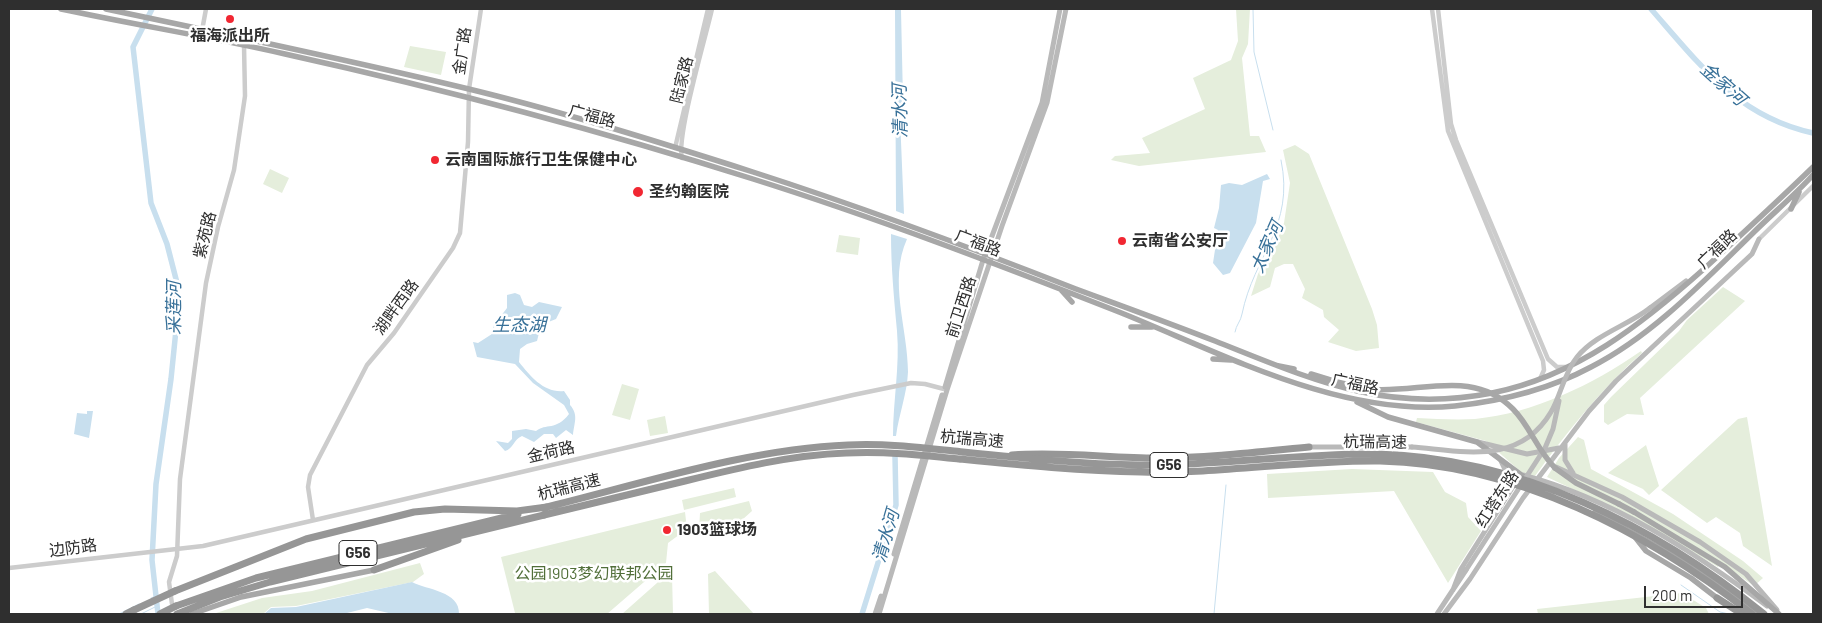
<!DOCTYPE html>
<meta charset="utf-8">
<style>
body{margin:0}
#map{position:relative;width:1822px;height:623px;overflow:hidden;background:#fff;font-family:Barlow,sans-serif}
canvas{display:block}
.frame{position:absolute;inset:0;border:10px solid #2f2f2f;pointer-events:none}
.scale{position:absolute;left:1644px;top:586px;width:99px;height:22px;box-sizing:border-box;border:2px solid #2f2f2f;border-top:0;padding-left:6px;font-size:15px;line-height:18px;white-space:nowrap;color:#2f2f2f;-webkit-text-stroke:4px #fff;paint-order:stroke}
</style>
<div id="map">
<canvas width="1822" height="623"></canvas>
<div class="frame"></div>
<div class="scale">200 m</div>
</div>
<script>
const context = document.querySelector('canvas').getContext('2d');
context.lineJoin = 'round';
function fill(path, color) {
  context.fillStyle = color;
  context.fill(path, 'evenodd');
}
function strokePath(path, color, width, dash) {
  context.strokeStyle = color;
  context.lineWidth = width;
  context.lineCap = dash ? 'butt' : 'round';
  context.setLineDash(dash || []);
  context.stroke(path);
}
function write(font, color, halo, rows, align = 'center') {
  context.font = font + ' Barlow,"Noto Sans SC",sans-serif';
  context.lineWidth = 5;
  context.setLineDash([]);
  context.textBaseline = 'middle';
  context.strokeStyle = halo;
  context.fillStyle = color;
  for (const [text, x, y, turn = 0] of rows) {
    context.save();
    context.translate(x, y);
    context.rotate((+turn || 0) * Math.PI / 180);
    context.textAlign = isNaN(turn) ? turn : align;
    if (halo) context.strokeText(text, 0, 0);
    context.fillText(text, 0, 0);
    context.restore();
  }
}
fill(new Path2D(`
 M1236,9H1250L1248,44L1242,58L1250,136H1259L1266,152L1139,166L1111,160L1115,156L1150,153L1142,138L1205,109L1193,78L1231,60L1238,41Z
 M410,46L446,52L441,75L404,67Z
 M1295,145L1309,154L1372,309L1377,325L1379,348L1356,351L1328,342L1339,330L1324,317L1323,310L1302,298L1305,289L1293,264H1284L1275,268L1270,287L1251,296L1258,274L1284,223L1290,183L1283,150Z
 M270,169L289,178L282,193L263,184Z
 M839,235L860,238L858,255L836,252Z
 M1723,287L1745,301L1640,398L1644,415L1627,414L1608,425L1604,422V405L1611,397L1679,331L1687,320Z
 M1641,351L1642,353C1601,389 1567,432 1535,476L1521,472L1486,441L1416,422L1417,418C1436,419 1456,420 1475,419C1534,413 1592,385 1641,351Z
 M622,384L639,389L630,420L612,415Z
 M665,416L668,433L650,436L647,420Z
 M1747,417L1772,566L1743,546L1740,533L1716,517L1707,523L1661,490L1738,419Z
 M1578,437L1584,440L1591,469L1673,514L1743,561L1763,578L1754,586L1721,563L1718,567L1641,521L1547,477L1559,458Z
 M1646,445L1659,486L1649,495L1643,489L1608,473Z
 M1352,469L1433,472L1445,492L1466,503L1468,517L1481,531L1448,583L1394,491L1268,498L1267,474Z
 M734,488L736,497L684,510L682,500Z
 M749,501L752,511L723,537L712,538L707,532L699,530L700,513Z
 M685,512L687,529L668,543L666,563L607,614L515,613L501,557Z
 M420,563L424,574L413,582L296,606L271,607L263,614H213L262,598L312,591Z
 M715,571L754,614H709L708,574Z
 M666,575H672L673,614H622Z
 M1682,593L1706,608L1709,614H1538L1537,609Z`), '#e5eedc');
fill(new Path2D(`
 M895,9L901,10L903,100L900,117L904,214L896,211Z
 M1267,174L1270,179L1263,181L1256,223L1230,273L1223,275L1213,263L1218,230L1214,228L1219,208L1221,185L1229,183L1242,185Z
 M891,234L907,239C888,281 908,329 908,372C907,394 899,414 896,436H893C893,401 900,366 897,331C894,298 891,267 891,234Z
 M515,293L520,295L524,305L532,307L539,302L562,307L556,319L541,325L537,341L527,344L520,349L519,362C531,377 544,393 564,391L570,400V405C579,415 574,423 573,435L566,430L556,438L553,434H544L534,442L522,436C514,439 513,449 505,451L496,441L508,443L512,439V431L526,429L536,431C546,423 556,431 569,414L564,405L533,383L515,364L477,357L473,342L478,343L492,334L494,325L507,308V295Z
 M87,411H93L89,438L74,434L77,413L87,414Z
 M412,582C427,590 460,591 459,614H393L367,608L343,614H264L271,608L296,607Z`), '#c8dfee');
strokePath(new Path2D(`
 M1253,9L1254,52L1273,130
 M1235,332C1236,325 1241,321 1242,314C1254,255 1295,227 1281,160
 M1681,585L1720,612L1729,614
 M151,598L156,596
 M119,614L139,604
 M141,614L157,606
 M1214,614L1226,485`), '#c8dfee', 1);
strokePath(new Path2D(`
 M152,9L133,47L151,203L167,244L177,283V320L171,379L156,484L152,560L158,614
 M1651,9C1699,64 1738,117 1813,133
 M862,614L896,505L895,456`), '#c8dfee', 5.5);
strokePath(new Path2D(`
 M1432,9L1448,131L1543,361L1544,370L1540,379
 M1438,9L1451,124L1456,140L1548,359L1557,367H1566
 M201,36L206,9
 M675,148L708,9
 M682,158C676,137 706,36 712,9
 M1759,239L1813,186
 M313,520L308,487L310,475L367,365L394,333L453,248L460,233L468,142L469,89L481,9
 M9,568L203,546L853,395L911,383L925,384L944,389
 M172,604L169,582L177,556L180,479L206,283L218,227L234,170L245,96L244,45`), '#ccc', 4.5);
strokePath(new Path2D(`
 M1650,308L1686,281
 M945,387L983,260L1042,103L1060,9
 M1478,442L1527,454L1559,448
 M1565,444V460L1573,473
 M1309,447H1412
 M1501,461L1509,478
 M1556,467L1622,497L1700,542L1746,574L1777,610
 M1523,475C1612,499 1693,551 1767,606
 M894,554L942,395
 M1453,590L1461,569L1516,482
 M875,614L881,596
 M879,614L947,390L1002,226L1047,103L1066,9
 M1437,614L1466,570
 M1444,614L1470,579L1523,498L1589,411L1616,381L1752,254L1759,239`), '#b9b9b9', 5);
strokePath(new Path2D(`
 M61,9C136,25 211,37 285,54C443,89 599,130 753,179C877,218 999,265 1119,312C1224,354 1339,417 1455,406C1501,401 1550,389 1591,367C1652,336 1703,282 1752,234C1772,214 1794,196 1813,175
 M106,9C230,35 354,61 477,91C570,114 662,143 753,172C862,207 969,247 1076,289C1122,306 1169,323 1215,341C1311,379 1385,414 1492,393C1577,376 1642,324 1705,268C1741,235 1778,201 1813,167
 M1791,209L1799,192
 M1062,291L1072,302
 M1131,327H1152
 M1213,359L1231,360
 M1279,366L1294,369
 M1311,374L1337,382L1367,389
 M1357,402L1388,417L1477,442L1528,480
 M1555,468L1576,483L1619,504
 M1595,512L1685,562L1758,614
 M1634,512L1725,567L1779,614
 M1635,537L1646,551L1691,578L1717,598
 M192,614L241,597L374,570`), '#a7a7a7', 5.5);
strokePath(new Path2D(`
 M1012,455C1060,451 1109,458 1157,458C1208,458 1258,452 1309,447
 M374,570L458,540
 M175,591L306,539L414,512L445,509L517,511L547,507
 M1717,598L1742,614
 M176,606L256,578L518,514
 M126,614L134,610
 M177,614L220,597L270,582L544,515`), '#969696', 7);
strokePath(new Path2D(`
 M1412,447C1463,451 1519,466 1551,412C1561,395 1564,373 1577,357C1596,334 1627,326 1650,308
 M1466,570L1545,448L1553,429L1559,401`), '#b9b9b9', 5);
strokePath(new Path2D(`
 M1367,389C1417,395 1472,367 1513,409C1530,426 1537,450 1555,468
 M1619,504L1634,512`), '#a7a7a7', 5.5);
strokePath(new Path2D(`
 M543,508C641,484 747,449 848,445C886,443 925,448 963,452C1022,458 1081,464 1141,465C1219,466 1297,453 1376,454C1518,457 1656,526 1764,614
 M544,515C591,504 638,492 685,481C738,468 791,455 846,453C884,451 921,455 959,459C1020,465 1080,471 1141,472C1221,474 1300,460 1380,461C1516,464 1647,532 1752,614
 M134,610L175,591
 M160,614L176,606`), '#969696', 7);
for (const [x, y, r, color] of [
 [230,19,5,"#f12732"],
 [435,160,5,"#f12732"],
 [638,192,6,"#f12732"],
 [1122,241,5,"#f12732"],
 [667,530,5,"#f12732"]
]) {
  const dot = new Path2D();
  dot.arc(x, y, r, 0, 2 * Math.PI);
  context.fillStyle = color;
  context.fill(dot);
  strokePath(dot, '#fff', 2);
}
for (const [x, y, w] of [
 [1169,465,38],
 [358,553,38]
]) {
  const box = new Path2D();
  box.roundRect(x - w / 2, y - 12.5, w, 25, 4);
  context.fillStyle = '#fff';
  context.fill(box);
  strokePath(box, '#2f2f2f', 1);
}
write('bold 15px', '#2f2f2f', null, [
 ["G56",1169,465],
 ["G56",358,553]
]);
write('bold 16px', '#2f2f2f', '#fff', [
 ["福海派出所",230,36,"center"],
 ["云南国际旅行卫生保健中心",445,160],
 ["圣约翰医院",649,192],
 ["云南省公安厅",1132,241],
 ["1903篮球场",677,530]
], 'left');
write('16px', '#2f2f2f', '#fff', [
 ["金广路",462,51,-82],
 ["陆家路",682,80,-76],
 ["广福路",592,116,15],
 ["紫苑路",205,235,-76],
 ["广福路",978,243,21],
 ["广福路",1717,249,-44],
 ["湖畔西路",396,307,-54],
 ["前卫西路",961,307,-72],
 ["广福路",1355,384,12],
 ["杭瑞高速",972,439,5],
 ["杭瑞高速",1375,442,1],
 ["金荷路",551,452,-13],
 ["杭瑞高速",569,487,-14],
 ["红塔东路",1497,499,-57],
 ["边防路",73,548,-8]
]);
write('16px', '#516f39', '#fff', [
 ["公园1903梦幻联邦公园",594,574]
]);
write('italic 18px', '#377098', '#fff', [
 ["金家河",1723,84,42],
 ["清水河",900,111,-91],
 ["太家河",1267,247,-66],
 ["采莲河",174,308,-90],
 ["生态湖",519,325],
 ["清水河",886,536,-74]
]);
</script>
